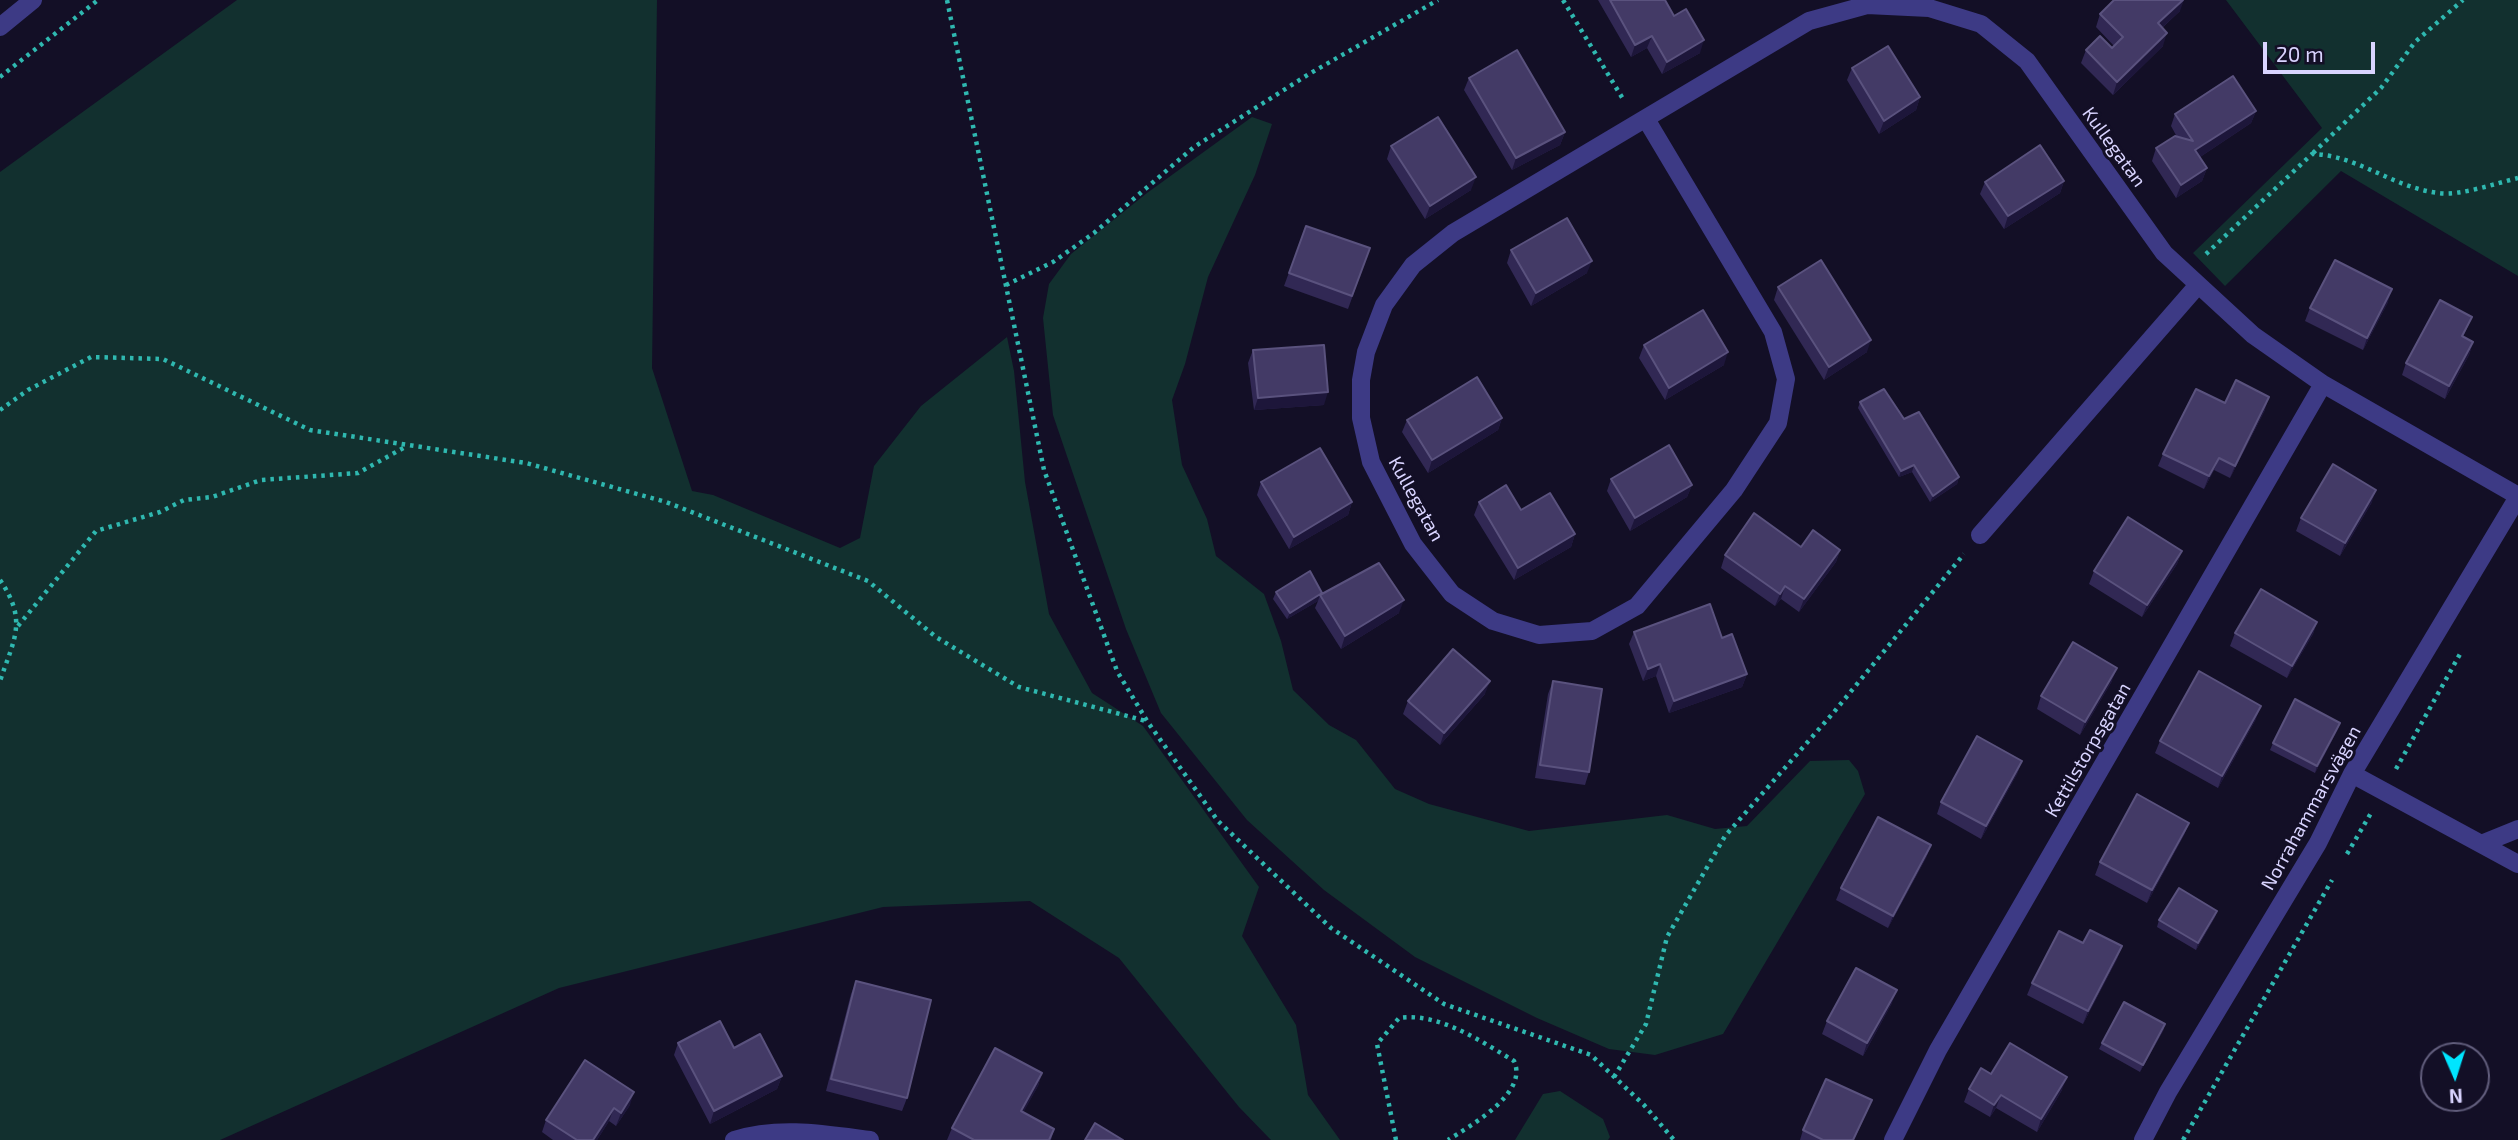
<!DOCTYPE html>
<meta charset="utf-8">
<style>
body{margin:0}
#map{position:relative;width:2518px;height:1140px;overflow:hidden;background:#130f26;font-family:"Exo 2",sans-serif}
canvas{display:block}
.north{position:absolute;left:2420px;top:1042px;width:70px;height:70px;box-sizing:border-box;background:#130f26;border:2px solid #625e7d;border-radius:50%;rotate:177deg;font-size:19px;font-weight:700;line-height:28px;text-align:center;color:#d9d4ff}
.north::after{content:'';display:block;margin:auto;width:24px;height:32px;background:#00e5ff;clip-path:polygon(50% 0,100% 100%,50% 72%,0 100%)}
.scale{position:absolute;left:2263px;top:42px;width:112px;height:32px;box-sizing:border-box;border:4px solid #d9d4ff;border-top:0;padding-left:9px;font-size:21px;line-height:24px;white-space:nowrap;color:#d9d4ff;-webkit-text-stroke:5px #130f26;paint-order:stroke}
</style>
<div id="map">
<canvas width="2518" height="1140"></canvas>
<div class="north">N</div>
<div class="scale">20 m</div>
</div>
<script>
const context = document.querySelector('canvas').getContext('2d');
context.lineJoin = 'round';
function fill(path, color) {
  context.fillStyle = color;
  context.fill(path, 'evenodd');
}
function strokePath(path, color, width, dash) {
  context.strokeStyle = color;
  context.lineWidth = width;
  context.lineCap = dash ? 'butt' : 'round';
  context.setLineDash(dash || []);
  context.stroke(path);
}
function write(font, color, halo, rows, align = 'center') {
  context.font = font + ' "Exo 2",sans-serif';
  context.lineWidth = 6;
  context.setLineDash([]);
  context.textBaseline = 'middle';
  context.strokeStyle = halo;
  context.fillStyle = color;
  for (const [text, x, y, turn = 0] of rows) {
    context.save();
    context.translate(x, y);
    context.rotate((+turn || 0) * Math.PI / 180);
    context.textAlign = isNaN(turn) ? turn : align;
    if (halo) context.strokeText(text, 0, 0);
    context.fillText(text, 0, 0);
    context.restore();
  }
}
fill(new Path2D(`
 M237,0H657L652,368L692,491L713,495L840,548L860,538L874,466L921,406L1007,337L1014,371L1025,482L1049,614L1092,693L1143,726L1259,887L1242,936L1296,1025L1308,1095L1340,1140H1271L1239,1107L1119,958L1030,901L883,907L559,988L220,1140H0V172Z
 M2226,0H2518V276L2341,171L2225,286L2193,253L2322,128Z
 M1252,117L1272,124L1255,175L1208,277L1185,364L1172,400L1182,465L1207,519L1216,556L1264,594L1281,641L1293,690L1329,725L1356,740L1395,789L1429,804L1529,831L1667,815L1715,829L1747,826L1810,761L1849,760L1858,771L1865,794L1723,1034L1655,1055L1609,1049L1537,1018L1415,957L1324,890L1247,820L1161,713L1126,629L1053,415L1043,318L1049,284L1071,254L1147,193Z
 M1560,1091L1603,1119L1610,1137L1608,1140H1515L1543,1094Z`), '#12302f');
strokePath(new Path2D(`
 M947,0L1044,470L1117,671L1147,721L1218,821L1331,928L1444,1004L1591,1055L1644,1105L1674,1140
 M1563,0L1623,99
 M0,77L98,0
 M2313,153L2381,88L2415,42L2463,0
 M2206,254L2312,154C2358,155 2393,188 2439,193C2460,196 2497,183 2518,178
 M1006,285L1053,262L1094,233L1194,147L1309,74L1438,0
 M0,410L28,390L91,357L163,359L310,430L526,463L666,502L868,581L936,637L1019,687L1146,721
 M0,580C28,621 14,639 0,681
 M18,626L96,531L160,512L184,500L212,497L261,480L358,473L407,446
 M2396,769L2460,654
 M2347,854L2371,813
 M1614,1077L1646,1024L1667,937L1725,836L1834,712L1964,554
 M1396,1140L1377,1044L1399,1018C1438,1012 1481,1041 1514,1061C1529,1093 1470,1126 1448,1140
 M2183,1140L2332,880`), '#2fb8b0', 4.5, [3.5, 5]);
strokePath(new Path2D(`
 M0,27L33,0
 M1646,119L1773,332L1786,379L1778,423L1734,490L1637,606L1592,631L1539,635L1493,621L1452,594L1413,544L1371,462L1361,418V380L1366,352L1384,305L1413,265L1453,233L1809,21L1867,5L1929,8L1981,24L2027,61L2164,253L2253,335L2323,384L2518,496
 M1980,535L2198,285
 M2352,774L2518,864
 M2481,844L2518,829
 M734,1140C779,1126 824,1134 870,1140
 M1893,1140L1938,1050L2323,384
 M2143,1140L2168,1092L2318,843L2352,774L2518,497`), '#3d3a85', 18);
fill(new Path2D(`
 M1598,0H1665L1674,16L1700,53L1662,74L1647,48L1631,57Z
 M2180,11L2162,28L2163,46L2113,95L2081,63L2086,50L2112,48L2114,46L2096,27L2100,14Z
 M1852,68L1920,97L1916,110L1879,134L1847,80Z
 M1469,78L1565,132L1560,145L1512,170L1464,90Z
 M2256,111L2251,123L2200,157L2207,168L2202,181L2176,198L2152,161L2156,148L2177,137L2171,126L2175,114Z
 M1391,146L1471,190L1425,219L1387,159Z
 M2064,181L2060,193L2004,229L1980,194L1985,182Z
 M1306,226L1370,248L1348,309L1284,286Z
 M1511,250L1587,273L1531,306L1507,263Z
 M1778,287L1867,352L1824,380L1774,300Z
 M2388,302L2363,350L2305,321L2310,308Z
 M2472,317L2463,337L2473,342L2469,355L2445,399L2402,375L2406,363Z
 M1644,345L1724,365L1665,400L1639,358Z
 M1253,350L1324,405L1254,410L1248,363Z
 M1860,402L1904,419L1959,477L1957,484L1930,502L1912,472L1899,477L1858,408Z
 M2225,403L2265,410L2230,478L2214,470L2204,489L2158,466L2163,454Z
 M1502,418L1498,430L1428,473L1402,432L1407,420Z
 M1611,479L1692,485L1687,497L1630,531L1607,491Z
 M1261,482L1352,502L1348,515L1289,549L1257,495Z
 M1479,502L1575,534L1571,547L1514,580L1474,515Z
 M2372,502L2340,556L2296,531L2301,518Z
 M1801,547L1840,550L1836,562L1799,612L1781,599L1775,606L1721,568L1725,555Z
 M2182,551L2177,564L2142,617L2089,584L2094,571Z
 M1276,592L1322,593L1399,613L1341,649L1315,608L1318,601L1287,619L1273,599Z
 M2317,622L2313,634L2287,678L2230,646L2235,633Z
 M1634,632L1722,638L1747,674L1742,687L1669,713L1656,676L1643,681L1629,644Z
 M1553,681L1589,772L1585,785L1535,778L1548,694Z
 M2112,681L2080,735L2037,709L2041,696Z
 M1485,694L1440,745L1403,714L1408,701Z
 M2256,719L2218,788L2155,753L2160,741Z
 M2338,729L2315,773L2270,750L2273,743Z
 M2022,761L2017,774L1981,839L1937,814L1941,802Z
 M2189,823L2184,835L2147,903L2095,875L2100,862Z
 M1931,845L1926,858L1888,928L1836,900L1841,888Z
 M2217,911L2215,917L2196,950L2157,927L2159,920Z
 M2083,943L2122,946L2117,959L2083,1024L2027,995L2032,983Z
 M856,981L907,1098L902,1111L826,1091L851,994Z
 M1892,1003L1863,1056L1822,1034L1827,1021Z
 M2165,1024L2163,1031L2140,1072L2099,1049L2102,1043Z
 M678,1043L734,1048L782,1076L777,1089L710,1124L674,1055Z
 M1042,1073L1038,1086L1023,1112L1054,1129L1051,1140H947L952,1128Z
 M1991,1074L2062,1090L2037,1132L1996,1108L1990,1117L1964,1102L1969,1089Z
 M1872,1100L1867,1112L1854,1140H1800L1803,1130Z
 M630,1105L616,1126L609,1121L597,1140H553L542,1132L546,1120Z`), '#312854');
fill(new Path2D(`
 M2183,0H2184L2180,11L2153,36L2158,23Z
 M2167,33L2163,46L2113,95L2117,82Z
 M1652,36L1647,48L1631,57L1635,45Z
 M1704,40L1700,53L1662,74L1667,62Z
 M1920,97L1916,110L1879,134L1884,121Z
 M2256,111L2251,123L2191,163L2195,150Z
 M1565,132L1560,145L1512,170L1516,158Z
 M2207,168L2202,181L2176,198L2181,185Z
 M1476,177L1471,190L1425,219L1430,206Z
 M2064,181L2060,193L2004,229L2008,216Z
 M1592,261L1587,273L1531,306L1536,293Z
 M2392,289L2388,302L2363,350L2367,338Z
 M1871,340L1867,352L1824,380L1829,367Z
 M2473,342L2469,355L2445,399L2449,386Z
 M1728,352L1724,365L1665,400L1669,388Z
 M1328,392L1324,405L1254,410L1258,398Z
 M2269,397L2265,410L2230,478L2235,466Z
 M1502,418L1498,430L1428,473L1432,460Z
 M2219,458L2214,470L2204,489L2209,476Z
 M1914,465L1912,472L1899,477L1901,471Z
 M1959,477L1957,484L1930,502L1933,496Z
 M1692,485L1687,497L1630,531L1635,518Z
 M2376,490L2372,502L2340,556L2345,543Z
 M1352,502L1348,515L1289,549L1294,537Z
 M1575,534L1571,547L1514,580L1518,568Z
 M1840,550L1836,562L1799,612L1804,599Z
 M2182,551L2177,564L2142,617L2147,605Z
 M1785,586L1781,599L1775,606L1780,594Z
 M1320,595L1318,601L1287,619L1290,613Z
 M1404,600L1399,613L1341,649L1345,636Z
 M2317,622L2313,634L2287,678L2292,666Z
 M1660,664L1656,676L1643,681L1648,669Z
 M2117,668L2112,681L2080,735L2085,722Z
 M1747,674L1742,687L1669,713L1674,701Z
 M1490,681L1485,694L1440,745L1444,733Z
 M2261,706L2256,719L2218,788L2222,776Z
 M2340,723L2338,729L2315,773L2317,766Z
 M2022,761L2017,774L1981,839L1986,826Z
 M2189,823L2184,835L2147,903L2152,890Z
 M1931,845L1926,858L1888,928L1893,916Z
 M2217,911L2215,917L2196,950L2198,943Z
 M2122,946L2117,959L2083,1024L2088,1011Z
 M1897,990L1892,1003L1863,1056L1867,1043Z
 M2165,1024L2163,1031L2140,1072L2143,1065Z
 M1042,1073L1038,1086L1017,1124L1021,1111Z
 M782,1076L777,1089L710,1124L714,1111Z
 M2067,1077L2062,1090L2037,1132L2041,1119Z
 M634,1092L630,1105L616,1126L621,1113Z
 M2001,1095L1996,1108L1990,1117L1994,1105Z
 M1872,1100L1867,1112L1854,1140H1853Z
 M614,1108L609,1121L597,1140H593Z`), '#1d163a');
const building = new Path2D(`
 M1610,0H1665L1674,16L1686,9L1704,40L1667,62L1652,36L1635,45Z
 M2114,0H2183L2158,23L2167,33L2117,82L2086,50L2100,36L2112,48L2123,37L2100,14Z
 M1888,46L1920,97L1884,121L1852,68Z
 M1517,50L1565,132L1516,158L1469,78Z
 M2233,76L2256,111L2195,150L2207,168L2181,185L2156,148L2175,136L2193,141L2175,114Z
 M1438,117L1476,177L1430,206L1391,146Z
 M2040,145L2064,181L2008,216L1985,182Z
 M1567,218L1592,261L1536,293L1511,250Z
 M1306,226L1370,248L1352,296L1289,273Z
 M1821,260L1871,340L1829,367L1778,287Z
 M2335,260L2392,289L2367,338L2310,308Z
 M2440,300L2472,317L2462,336L2473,342L2449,386L2406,363Z
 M1703,310L1728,352L1669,388L1644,345Z
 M1324,345L1328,392L1258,398L1253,350Z
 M1477,377L1502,418L1432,460L1407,420Z
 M2236,380L2269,397L2235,466L2219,458L2209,476L2163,454L2196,389L2225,403Z
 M1884,389L1904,419L1919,412L1959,477L1933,496L1914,465L1901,471L1860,402Z
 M1669,445L1692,485L1635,518L1611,479Z
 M1320,448L1352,502L1294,537L1261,482Z
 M2333,464L2376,490L2345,543L2301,518Z
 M1506,485L1521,510L1550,493L1575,534L1518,568L1479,502Z
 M1754,513L1801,547L1813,530L1840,550L1804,599L1785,586L1780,594L1725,555Z
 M2128,517L2182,551L2147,605L2094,571Z
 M1379,563L1404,600L1345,636L1320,595Z
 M1310,571L1322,593L1290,613L1276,592Z
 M2261,589L2317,622L2292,666L2235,633Z
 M1710,604L1722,638L1732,634L1747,674L1674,701L1660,664L1648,669L1634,632Z
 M2073,642L2117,668L2085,722L2041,696Z
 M1453,649L1490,681L1444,733L1408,701Z
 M2199,671L2261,706L2222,776L2160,741Z
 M1553,681L1602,689L1589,772L1540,765Z
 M2295,699L2340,723L2317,766L2273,743Z
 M1977,736L2022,761L1986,826L1941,802Z
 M2137,794L2189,823L2152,890L2100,862Z
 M1878,817L1931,845L1893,916L1841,888Z
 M2179,888L2217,911L2198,943L2159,920Z
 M2090,930L2122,946L2088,1011L2032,983L2059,931L2083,943Z
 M1856,968L1897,990L1867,1043L1827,1021Z
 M856,981L931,1000L907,1098L831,1079Z
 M2124,1002L2165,1024L2143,1065L2102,1043Z
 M720,1021L734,1048L760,1034L782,1076L714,1111L678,1043Z
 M2010,1043L2067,1077L2041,1119L2001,1095L1994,1105L1969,1089L1981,1068L1991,1074Z
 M995,1048L1042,1073L1021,1111L1054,1129L1049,1140H974L952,1128Z
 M585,1060L634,1092L621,1113L614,1108L593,1140H577L546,1120Z
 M1826,1079L1872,1100L1853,1140H1823L1803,1130Z
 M1095,1123L1123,1140H1085Z`);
fill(building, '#433a66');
strokePath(building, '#5a527e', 2);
write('19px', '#d9d4ff', '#130f26', [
 ["Kullegatan",2114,147,54],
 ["Kullegatan",1416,499,61],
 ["Kettilstorpsgatan",2088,750,-60],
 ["Norrahammarsvägen",2311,808,-61]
]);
</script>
